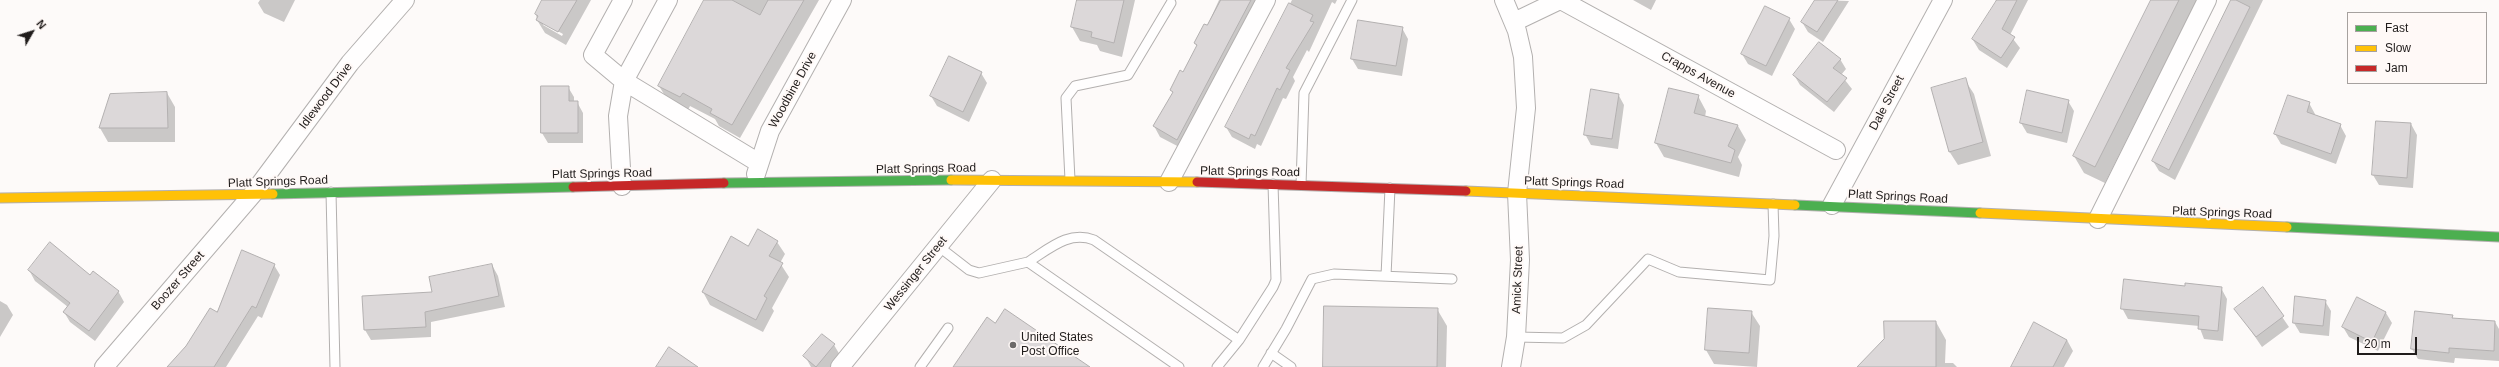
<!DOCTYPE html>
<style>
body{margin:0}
#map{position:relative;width:2499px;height:367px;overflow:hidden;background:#fdfaf9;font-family:Helvetica,sans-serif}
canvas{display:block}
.legend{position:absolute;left:2347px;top:12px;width:140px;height:72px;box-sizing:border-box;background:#fff9f7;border:1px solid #a6a19f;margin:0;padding:5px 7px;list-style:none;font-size:12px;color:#201c1b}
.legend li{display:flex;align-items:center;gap:8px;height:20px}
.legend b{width:20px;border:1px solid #a6a19f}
.north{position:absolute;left:12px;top:12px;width:40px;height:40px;-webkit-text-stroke:3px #fff9f7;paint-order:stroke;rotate:51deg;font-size:11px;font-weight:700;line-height:16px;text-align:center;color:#201c1b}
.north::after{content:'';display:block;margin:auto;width:14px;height:18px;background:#201c1b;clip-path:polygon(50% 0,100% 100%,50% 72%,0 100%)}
.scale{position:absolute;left:2357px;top:337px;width:60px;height:18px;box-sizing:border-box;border:2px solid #201c1b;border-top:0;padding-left:5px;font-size:12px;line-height:14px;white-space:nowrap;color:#201c1b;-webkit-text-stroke:3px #fff9f7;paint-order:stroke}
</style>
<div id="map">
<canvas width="2499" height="367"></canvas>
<ul class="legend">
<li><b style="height:5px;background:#4caf50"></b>Fast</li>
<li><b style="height:5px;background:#ffc107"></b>Slow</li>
<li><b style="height:5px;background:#c62828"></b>Jam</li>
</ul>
<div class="north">N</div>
<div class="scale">20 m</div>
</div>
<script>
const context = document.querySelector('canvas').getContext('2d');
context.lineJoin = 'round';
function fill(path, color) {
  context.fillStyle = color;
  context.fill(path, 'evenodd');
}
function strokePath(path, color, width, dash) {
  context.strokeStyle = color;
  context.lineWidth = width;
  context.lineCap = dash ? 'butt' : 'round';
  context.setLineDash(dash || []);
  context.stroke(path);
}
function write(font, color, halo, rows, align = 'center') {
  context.font = font + ' Helvetica,sans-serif';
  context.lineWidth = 4;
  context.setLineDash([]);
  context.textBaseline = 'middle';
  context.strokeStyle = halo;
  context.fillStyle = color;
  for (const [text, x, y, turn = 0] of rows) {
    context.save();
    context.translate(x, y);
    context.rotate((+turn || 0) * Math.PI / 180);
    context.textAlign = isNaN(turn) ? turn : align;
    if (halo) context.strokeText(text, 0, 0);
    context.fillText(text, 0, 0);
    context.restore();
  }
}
fill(new Path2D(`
 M260,0H295L284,22L264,13L258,3Z
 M543,0H591L566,45L545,33L537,20L536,14ZM543,23L563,34L562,36L543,25Z
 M706,0H819L740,138L719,126L715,119L690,106L688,110L667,99L659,86Z
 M1078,0H1135L1122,57L1100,51L1097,45L1080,41L1072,27Z
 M1219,0H1262L1183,149L1160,137L1154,126L1173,93L1171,90L1183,74L1197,47L1195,43L1207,26Z
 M1292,0H1337L1335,4L1332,2L1309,52L1307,50L1293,77L1295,81L1286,99L1283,98L1261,146L1257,144L1255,149L1232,137L1226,127Z
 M1633,0H1656L1651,10Z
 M1816,0L1849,1L1823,42L1808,32L1802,22Z
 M1995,0H2028L2010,35L2020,48L2007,68L1979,50L1973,40L1997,1Z
 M2153,0H2197L2105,183L2084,173L2074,156Z
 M2231,0H2263L2175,180L2159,171L2153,161Z
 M1789,19L1795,29L1772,76L1748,64L1742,54Z
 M1402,28L1408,39L1402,76L1358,69L1352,59Z
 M1840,59L1846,69L1841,75L1852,89L1834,112L1800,85L1794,75Z
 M981,73L987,83L969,122L937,106L931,96Z
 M1965,80L1974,94L1991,156L1958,165L1949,151Z
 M568,87L574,97V102H577L583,113V143H548L542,133Z
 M167,93L175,107V142H108L100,128L111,95Z
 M1618,94L1624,105L1618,149L1591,145L1585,134Z
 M1698,96L1706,111L1705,117L1738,126L1746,140L1738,157L1742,165L1739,177L1664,157L1656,143Z
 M2068,101L2074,111L2067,143L2027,133L2021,123Z
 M2309,103L2315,114L2314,116L2340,125L2346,136L2336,164L2281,144L2275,134Z
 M2411,124L2417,135L2413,188L2379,185L2373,175Z
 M777,242L785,254L780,263L789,277L772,308L774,311L763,332L710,305L703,292L748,247Z
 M274,265L280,275L262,318L258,316L226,367H169L217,313Z
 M492,265L498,276L505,307L431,322V337L371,340L365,330L363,297L433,293Z
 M29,270L90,277L118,291L124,302L95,341L70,322L64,312L68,307L35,281Z
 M2185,287L2221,288L2227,299L2223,341L2204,339L2199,326L2128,319L2122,308Z
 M2263,289L2289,327L2262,347L2236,309Z
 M2357,299L2386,313L2392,323L2378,351L2349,337L2343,327Z
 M0,301L7,305L13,315L0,337Z
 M2325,301L2331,311L2329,336L2300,333L2294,323Z
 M1437,309L1447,326L1446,367H1324Z
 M1751,312L1760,326L1757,367L1714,364L1706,350Z
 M2452,316L2453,319L2495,322L2499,329V361L2455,358L2454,363L2418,359L2412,349Z
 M1936,322L1946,340L1945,363H1953L1957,367H1858Z
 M822,335L834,345L840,355L830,367H811L805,356Z
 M2067,340L2073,351L2064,367H2015Z`), '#0003');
const building = new Path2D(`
 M542,0H577L558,32L536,20L538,16L535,14Z
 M704,0H732L760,15L768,0H804L732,125L710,113L712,109L683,93L680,97L658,86Z
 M1077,0H1124L1114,43L1091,37L1092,32L1071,27Z
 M1221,0H1251L1177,140L1153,126L1173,92L1170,90L1180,70L1183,72L1197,45L1194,43L1204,24L1207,25Z
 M1815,0H1838L1817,32L1801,22Z
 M1997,0H2017L2002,29L2015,37L2001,58L1972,39Z
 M2151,0H2179L2095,167L2073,156Z
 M2231,0H2236L2250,7L2169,170L2152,161Z
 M1289,3L1313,15L1310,21L1314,22L1286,68L1290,70L1280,90L1277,88L1255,136L1251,134L1249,139L1225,127Z
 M1765,6L1790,18L1766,66L1741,54Z
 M1358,20L1403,27L1396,66L1351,59Z
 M1819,42L1841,59L1833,68L1847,78L1827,102L1793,75Z
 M949,56L982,72L963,112L930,96Z
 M1966,78L1983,142L1949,152L1931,88Z
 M541,86H569V101H578V133H541Z
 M1669,88L1699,95L1694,113L1738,125L1728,146L1735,150L1731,163L1655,143Z
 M1591,89L1619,94L1612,139L1584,135Z
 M2027,90L2069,100L2062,133L2020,123Z
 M167,92L168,128H99L110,94Z
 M2288,95L2310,102L2307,112L2341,124L2331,154L2274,134Z
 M2376,121L2411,123L2407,178L2372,175Z
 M758,229L778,241L769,256L783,263L764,296L767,298L756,320L702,292L731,236L748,246Z
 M50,242L90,275L93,271L119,291L89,331L63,312L70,303L28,270Z
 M242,250L275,264L256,308L252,306L214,367H167L186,346L210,308L217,312Z
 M492,264L499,296L425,312L426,327L364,330L362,296L432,292L429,277Z
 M2124,279L2185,286V283L2222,287L2218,331L2198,329L2199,316L2121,309Z
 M2263,287L2284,316L2256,337L2234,309Z
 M2295,296L2326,300L2323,326L2293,323Z
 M2357,297L2386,312L2372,342L2342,327Z
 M1324,306L1438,308L1437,367H1323Z
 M1708,308L1752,311L1749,353L1705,350Z
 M1005,309L1090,367H953L987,317L995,323Z
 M2415,311L2453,315L2452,318L2495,321L2494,351L2449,348V353L2411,349Z
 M1884,321H1936V367H1857L1884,339Z
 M2034,322L2067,340L2053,367H2011Z
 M822,334L835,344L816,367L803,356Z
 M669,347L698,367H656Z`);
fill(building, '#dcd8d9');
strokePath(building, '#b3b0b0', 1);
const lane = new Path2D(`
 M1070,180L1066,98L1075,86L1128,75L1171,3
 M1301,185L1304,93L1352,0
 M331,192L335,367
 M938,246L969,270L979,273L1028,262L1179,367
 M1028,262C1049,249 1069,230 1094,240L1239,340
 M1386,276L1390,188
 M1516,337L1563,338L1586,325L1648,259L1679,272L1770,280L1774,236L1773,204
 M1271,353L1291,367
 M920,367L948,328
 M1217,367L1239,340L1273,287L1276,280L1273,184
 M1263,367L1286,329L1312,279L1334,274L1452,279`);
const street = new Path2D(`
 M623,0L593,55L624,81L759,163
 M1504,0L1517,31L1523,57L1526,108L1517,193L1520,260L1516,337L1511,367
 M1561,0L1836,150
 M1514,22L1560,0
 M756,174L770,131L842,0
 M1169,182L1266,0
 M622,186L618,116L624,81L668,0
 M1832,205L1943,0
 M2098,219L2207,0
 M104,367L252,195L350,63L405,0
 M840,367L992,180`);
const fast = new Path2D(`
 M724,183L951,180
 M273,194L573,187
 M1795,205L1980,213
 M2287,227L2499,237`);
const slow = new Path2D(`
 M951,180L1197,182
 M1466,191L1795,205
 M0,198L273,194
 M1980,213L2287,227`);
const jam = new Path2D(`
 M1197,182L1466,191
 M573,187L724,183`);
strokePath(lane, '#b3b0af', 11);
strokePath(street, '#b3b0af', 20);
strokePath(fast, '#b3b0af', 11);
strokePath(slow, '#b3b0af', 11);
strokePath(jam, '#b3b0af', 11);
strokePath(lane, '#fffefe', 9);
strokePath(street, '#fffefe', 18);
strokePath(fast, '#4caf50', 9);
strokePath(slow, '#ffc107', 9);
strokePath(jam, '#c62828', 9);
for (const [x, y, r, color] of [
 [1013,345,4,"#6d6a69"]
]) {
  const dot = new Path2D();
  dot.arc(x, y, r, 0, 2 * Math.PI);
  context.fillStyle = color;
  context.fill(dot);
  strokePath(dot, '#fff9f7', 1.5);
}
write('12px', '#201c1b', '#fff9f7', [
 ["Crapps Avenue",1698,75,29],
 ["Woodbine Drive",793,90,-61],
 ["Idlewood Drive",326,96,-53],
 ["Dale Street",1887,103,-62],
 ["Platt Springs Road",926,169,-1],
 ["Platt Springs Road",1250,172,1],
 ["Platt Springs Road",602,174,-1],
 ["Platt Springs Road",278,182,-2],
 ["Platt Springs Road",1574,183,2],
 ["Platt Springs Road",1898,197,3],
 ["Platt Springs Road",2222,213,2],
 ["Wessinger Street",916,274,-51],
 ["Amick Street",1518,280,-88],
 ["Boozer Street",178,281,-49]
]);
write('12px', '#201c1b', '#fff9f7', [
 ["United States",1021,338],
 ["Post Office",1021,352]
], 'left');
</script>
